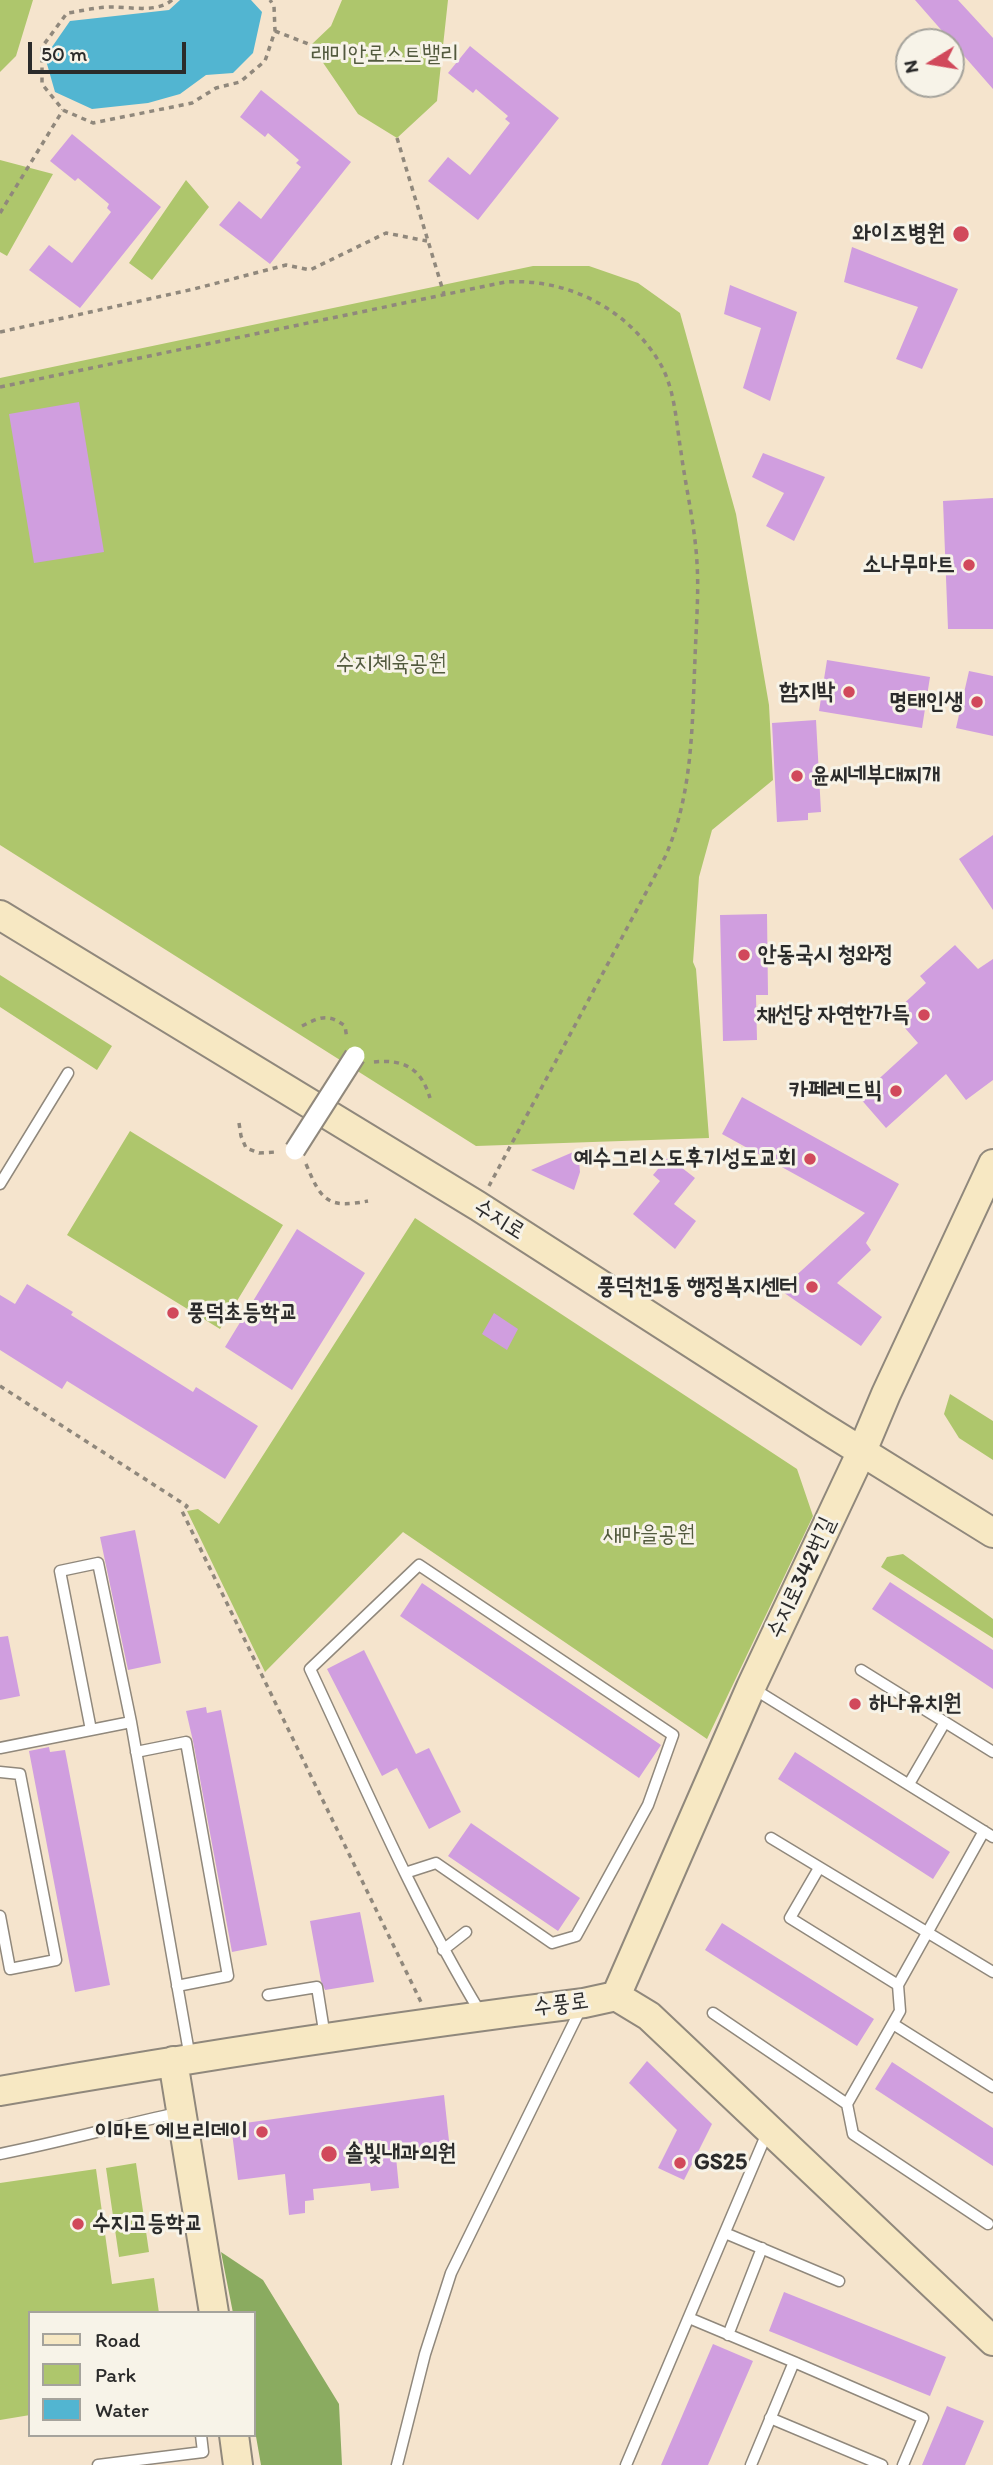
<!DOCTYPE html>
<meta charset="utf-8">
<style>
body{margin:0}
#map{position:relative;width:993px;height:2465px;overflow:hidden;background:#f5e4cd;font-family:Itim,sans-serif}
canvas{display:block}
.legend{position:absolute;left:28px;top:2311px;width:228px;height:126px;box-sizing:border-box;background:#f7f3e8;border:2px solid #a5a39c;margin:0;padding:9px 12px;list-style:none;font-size:21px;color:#2b2b2b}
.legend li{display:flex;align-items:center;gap:14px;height:35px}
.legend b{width:35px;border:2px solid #a5a39c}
.north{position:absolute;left:895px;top:28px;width:70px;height:70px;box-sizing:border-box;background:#f7f3e8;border:2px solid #a5a39c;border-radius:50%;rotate:259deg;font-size:19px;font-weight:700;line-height:28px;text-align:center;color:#2b2b2b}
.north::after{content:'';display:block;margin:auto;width:24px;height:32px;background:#d1495b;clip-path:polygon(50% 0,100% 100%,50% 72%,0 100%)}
.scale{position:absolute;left:28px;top:42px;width:158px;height:32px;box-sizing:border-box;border:4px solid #2b2b2b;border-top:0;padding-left:9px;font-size:21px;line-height:24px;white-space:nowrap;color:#2b2b2b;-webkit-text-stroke:5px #f7f3e8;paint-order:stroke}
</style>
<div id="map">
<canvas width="993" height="2465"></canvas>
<ul class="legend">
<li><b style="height:9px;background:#f7e8c3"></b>Road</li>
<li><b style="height:19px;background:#aec66c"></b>Park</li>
<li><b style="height:19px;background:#52b5d1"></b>Water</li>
</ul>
<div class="north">N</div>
<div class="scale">50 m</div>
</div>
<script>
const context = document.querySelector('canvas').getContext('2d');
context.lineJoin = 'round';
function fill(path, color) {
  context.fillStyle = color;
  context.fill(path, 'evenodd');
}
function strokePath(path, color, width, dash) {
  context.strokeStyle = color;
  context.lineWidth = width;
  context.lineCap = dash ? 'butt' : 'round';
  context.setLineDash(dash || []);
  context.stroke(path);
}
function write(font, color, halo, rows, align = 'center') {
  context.font = font + ' Itim,"Poor Story",sans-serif';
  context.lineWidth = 6;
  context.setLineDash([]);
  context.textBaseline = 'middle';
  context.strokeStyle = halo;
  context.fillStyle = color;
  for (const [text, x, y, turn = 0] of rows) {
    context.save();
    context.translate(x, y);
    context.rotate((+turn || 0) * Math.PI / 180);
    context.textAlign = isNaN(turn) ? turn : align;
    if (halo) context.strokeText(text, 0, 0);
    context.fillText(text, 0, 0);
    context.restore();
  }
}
fill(new Path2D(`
 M0,0H33L16,56L0,72Z
 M342,0H448L437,101L397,138L358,114L311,45L331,26Z
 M0,160L53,174L7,256L0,252Z
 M186,180L209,207L152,280L129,263Z
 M533,266H589L638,283L680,313L736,514L769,705L773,780L712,830L699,877L693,962L696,969L709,1138L476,1146L0,845V378Z
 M0,975L112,1046L97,1070L0,1007Z
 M130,1131L283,1225L220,1329L67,1235Z
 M415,1218L797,1469L813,1516L707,1739L403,1532L265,1672L187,1511L198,1509L219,1524Z
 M950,1394L993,1421V1460L959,1438L944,1414Z
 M903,1554L993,1619V1638L881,1567L887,1557Z
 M136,2163L149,2252L119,2257L106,2168Z
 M96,2169L112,2284L154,2278L159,2313H30V2415L0,2420V2183Z`), '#aec66c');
fill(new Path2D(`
 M221,2252L263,2280L339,2404L342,2465H261L254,2425V2313H233Z`), '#8aab60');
fill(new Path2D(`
 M180,0H251L262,12L253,53L233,73L206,75L180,94L148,103L92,109L55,92L45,57L70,21L169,10Z`), '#52b5d1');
fill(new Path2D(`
 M915,0H958L993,38V89Z
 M470,46L559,118L478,220L428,181L448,157L470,175L510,123L505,119L508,116L476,89L473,93L448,73Z
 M261,90L351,162L270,264L219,225L239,201L261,219L301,167L296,163L299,160L268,133L265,137L240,117Z
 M72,134L161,207L80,308L29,270L49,245L72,263L111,212L107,208L109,204L78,178L75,181L50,161Z
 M852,247L958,289L922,369L896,359L918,307L844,282Z
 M730,285L797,312L770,401L743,388L761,328L724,314Z
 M79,402L104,552L34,563L9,414Z
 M763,453L825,477L794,541L766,526L784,493L752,477Z
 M993,498V629H948L943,501Z
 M827,660L930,677L922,728L819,711Z
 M969,671L993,676V736L956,728Z
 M816,720L821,812L808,813V820L777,822L772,723Z
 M993,835V910L959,859Z
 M767,914L768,995H756L757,1040L723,1041L720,915Z
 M955,945L978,969L993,959V1080L966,1100L946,1074L886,1128L859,1097L918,1043L898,1020L903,1015L898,1009L926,983L920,976Z
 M742,1097L899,1184L866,1243L871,1250L837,1283L882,1317L861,1346L780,1290L865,1213L722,1134Z
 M578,1150L580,1172L574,1190L531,1170Z
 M668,1157L695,1178L674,1204L696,1221L675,1249L633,1214L660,1181L653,1175Z
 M297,1229L365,1273L292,1390L225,1347Z
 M27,1284L73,1312L71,1315L193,1392L196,1387L258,1426L225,1479L67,1381L62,1389L0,1350V1295L15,1304Z
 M494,1313L518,1329L507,1350L482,1334Z
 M135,1530L161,1663L128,1670L100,1537Z
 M890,1582L993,1650V1689L872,1609Z
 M422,1583L661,1745L639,1778L400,1616Z
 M8,1636L20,1696L0,1700V1637Z
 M364,1650L416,1754L429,1748L461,1812L429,1829L397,1768L382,1776L327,1669Z
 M206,1707L207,1713L221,1710L267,1945L232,1952L193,1741L186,1711Z
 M49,1747L50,1752L65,1750L110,1985L75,1992L29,1751Z
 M795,1752L950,1852L933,1879L778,1779Z
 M471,1823L580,1898L558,1931L448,1856Z
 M360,1912L374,1982L325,1990L321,1981L310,1921Z
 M722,1923L874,2019L857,2046L705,1950Z
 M647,2061L712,2124L684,2180L658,2168L677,2130L629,2083Z
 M892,2062L993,2128V2166L875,2089Z
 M444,2095L450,2150L396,2157L399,2188L371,2191L370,2183L313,2189L314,2200L305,2201V2213L289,2215L285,2174L238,2180L231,2125Z
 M784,2292L946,2357L930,2396L769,2331Z
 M713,2344L753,2361L708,2465H661Z
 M947,2406L984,2421L965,2465H922Z`), '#d09edf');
const lane = new Path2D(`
 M0,1184L68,1073
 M861,1670L993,1752
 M754,1689L993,1837
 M91,1730L60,1571L98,1563L131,1722L190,2058
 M0,1748L131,1722
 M136,1752L186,1742L228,1976L177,1986
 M0,1772L20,1774L56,1960L10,1969L0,1916
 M909,1784L945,1722
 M771,1838L993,1972
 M819,1868L790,1918L898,1985
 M405,1873L436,1863L552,1943L576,1936L648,1805L673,1735L419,1565L310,1669C364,1784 414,1903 480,2012
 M443,1950L466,1932
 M268,1995L317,1987L325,2037
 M713,2013L847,2104L853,2134L988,2224
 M893,2024L993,2087
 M847,2104L900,2011L898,1985L984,1831
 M0,2154C60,2142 118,2126 177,2113
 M725,2233L839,2281
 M689,2318L794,2362
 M728,2335L762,2248
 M770,2418L882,2465
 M98,2465L203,2452L201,2435
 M397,2465L425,2354L451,2273L582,2006
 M626,2465L767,2133
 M751,2465L794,2362L923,2418L903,2465`);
const secondary = new Path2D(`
 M0,915L478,1206L819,1425L993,1533
 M616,1996L751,1687L862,1451L886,1394L993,1164
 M173,2061L214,2313
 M0,2091C194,2057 389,2027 584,2003L616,1996L649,2016L993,2341
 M234,2435L238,2465`);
strokePath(lane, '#90887c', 13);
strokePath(secondary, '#90887c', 32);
strokePath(new Path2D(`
 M172,0C157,13 131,7 112,7C97,7 82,11 67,13L42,47V84L63,110L93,123L192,103L216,88L240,82L265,61L275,31L274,6L270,0
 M275,31L311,45
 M397,138L444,294
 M0,213L63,110
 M0,332L194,289L286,265L310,270L386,233L427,241
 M0,387L505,282C566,278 625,307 658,360C675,386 676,422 681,452C686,489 695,526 697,563C699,594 696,627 695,659C692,726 693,794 665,857L489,1186
 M302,1026C320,1017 328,1013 345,1026L347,1039
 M374,1062C404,1059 421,1068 430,1098
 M239,1123L241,1136L246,1148L259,1153L276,1152
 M306,1164C321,1200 327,1209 368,1201
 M0,1386L187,1506L182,1511L421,2002`), '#90887c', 3.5, [5, 5]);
strokePath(lane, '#fff', 10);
strokePath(secondary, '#f7e8c3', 28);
const streetBridge = new Path2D(`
 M295,1150L355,1056`);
strokePath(streetBridge, '#90887c', 23, []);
strokePath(streetBridge, '#fff', 19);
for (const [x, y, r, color] of [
 [961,234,9,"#d1495b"],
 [969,565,7,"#d1495b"],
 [849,692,7,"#d1495b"],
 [977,702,7,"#d1495b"],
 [797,776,7,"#d1495b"],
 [744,955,7,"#d1495b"],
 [924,1015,7,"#d1495b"],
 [896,1091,7,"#d1495b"],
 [810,1159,7,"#d1495b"],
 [812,1287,7,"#d1495b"],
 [173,1313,7,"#d1495b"],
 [855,1704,7,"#d1495b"],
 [262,2132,7,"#d1495b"],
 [329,2154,9,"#d1495b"],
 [680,2163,7,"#d1495b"],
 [78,2224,7,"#d1495b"]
]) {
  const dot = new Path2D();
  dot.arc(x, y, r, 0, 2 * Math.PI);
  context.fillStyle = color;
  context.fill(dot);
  strokePath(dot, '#f7f3e8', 2.5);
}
write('23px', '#525a3e', '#f7f3e8', [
 ["래미안로스트밸리",385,55],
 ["수지체육공원",391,664],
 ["새마을공원",649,1535]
]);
write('bold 23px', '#2b2b2b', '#f7f3e8', [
 ["와이즈병원",945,234],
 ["소나무마트",955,565],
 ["함지박",835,692],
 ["명태인생",963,702],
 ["윤씨네부대찌개",811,776,"left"],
 ["안동국시 청와정",758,955,"left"],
 ["채선당 자연한가득",910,1015],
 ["카페레드빅",882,1091],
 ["예수그리스도후기성도교회",796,1159],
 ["풍덕천1동 행정복지센터",798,1287],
 ["풍덕초등학교",187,1313,"left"],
 ["하나유치원",869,1704,"left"],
 ["이마트 에브리데이",248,2132],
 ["솔빛내과의원",345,2154,"left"],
 ["GS25",694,2163,"left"],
 ["수지고등학교",92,2224,"left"]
], 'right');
write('23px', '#2b2b2b', '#f7f3e8', [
 ["수지로",499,1220,32],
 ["수지로342번길",802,1578,-65],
 ["수풍로",561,2005,-8]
]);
</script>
